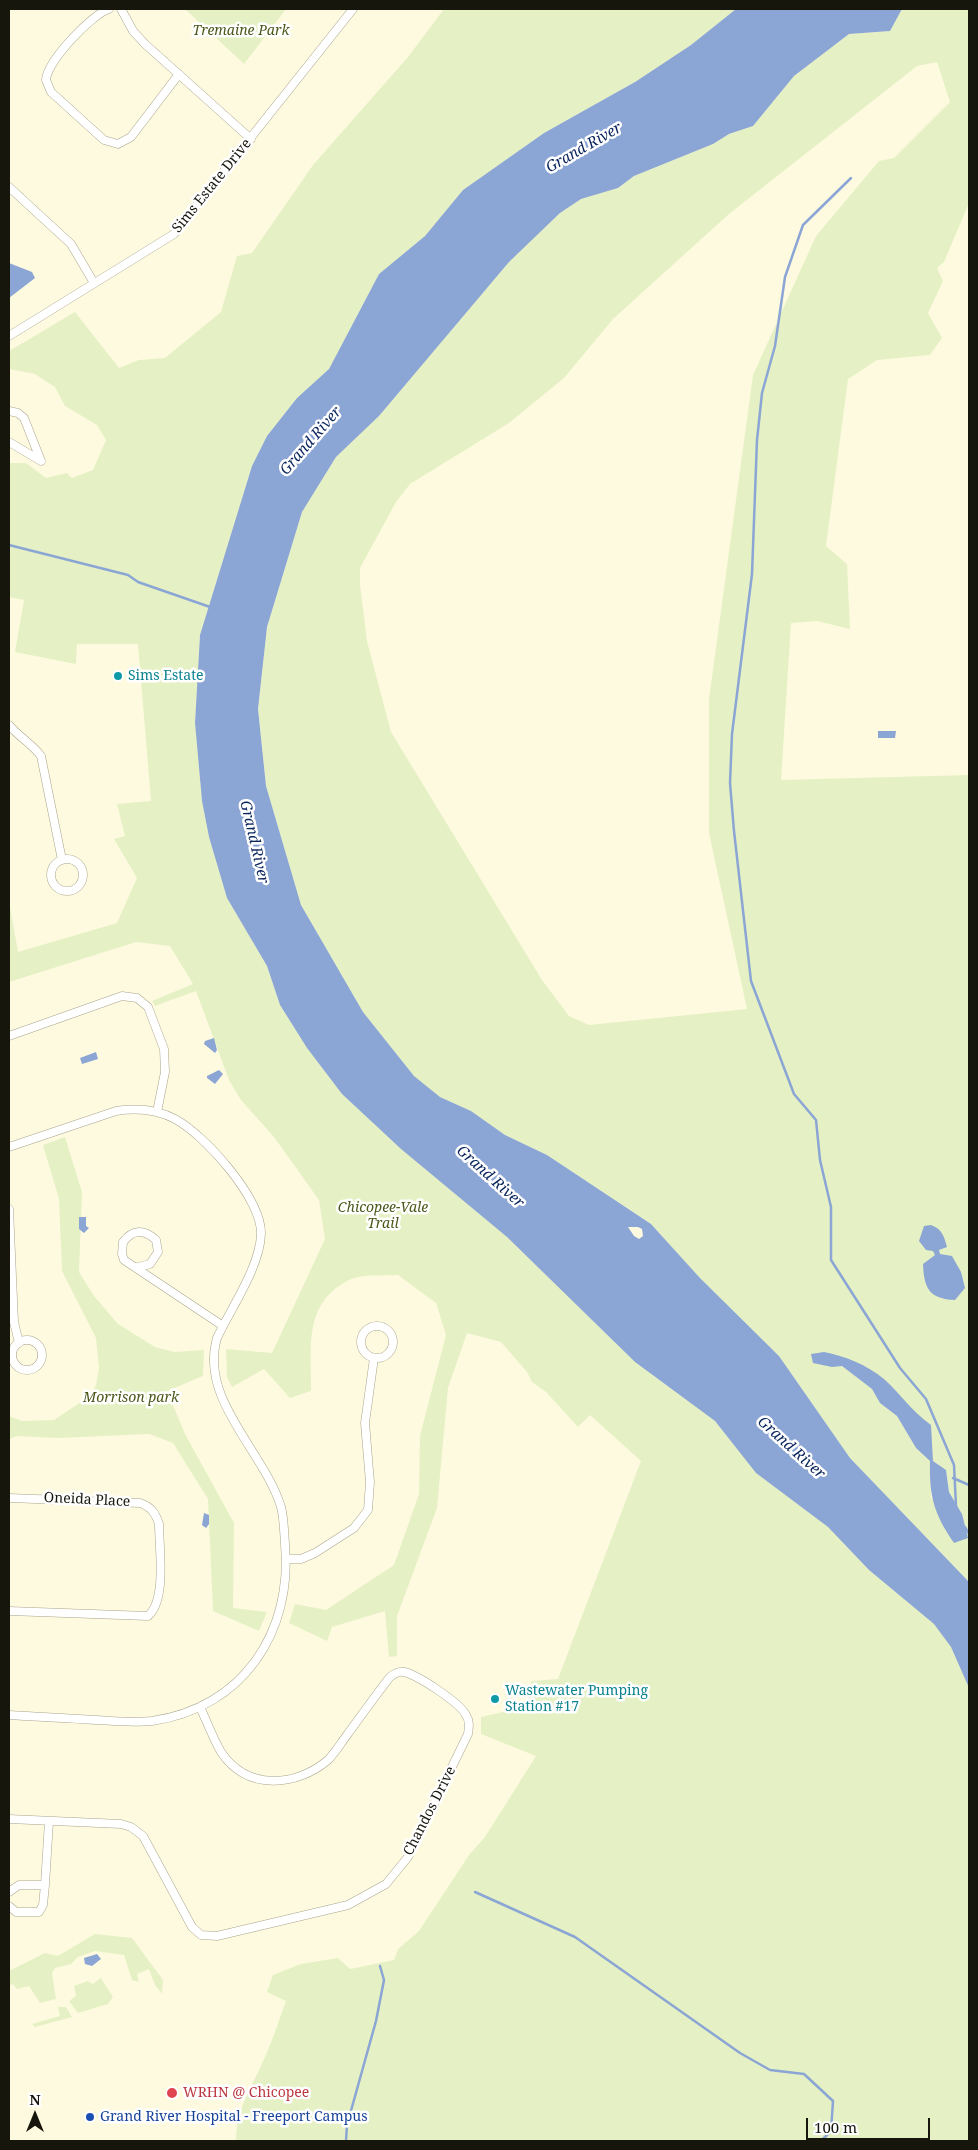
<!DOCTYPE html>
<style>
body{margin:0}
#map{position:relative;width:978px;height:2150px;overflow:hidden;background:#fefae0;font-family:"Noto Serif",serif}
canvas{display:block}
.frame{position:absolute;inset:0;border:10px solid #17160d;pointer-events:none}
.north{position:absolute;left:10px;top:2090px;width:50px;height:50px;-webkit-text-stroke:4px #fff;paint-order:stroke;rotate:0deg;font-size:14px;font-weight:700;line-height:20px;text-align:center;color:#17160d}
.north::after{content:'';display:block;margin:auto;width:18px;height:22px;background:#17160d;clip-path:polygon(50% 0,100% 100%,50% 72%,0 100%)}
.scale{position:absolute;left:806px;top:2118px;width:124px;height:22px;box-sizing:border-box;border:2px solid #17160d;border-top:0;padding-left:6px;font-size:15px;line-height:18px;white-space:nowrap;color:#17160d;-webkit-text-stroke:4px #fff;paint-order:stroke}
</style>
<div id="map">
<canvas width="978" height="2150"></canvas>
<div class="frame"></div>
<div class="north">N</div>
<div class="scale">100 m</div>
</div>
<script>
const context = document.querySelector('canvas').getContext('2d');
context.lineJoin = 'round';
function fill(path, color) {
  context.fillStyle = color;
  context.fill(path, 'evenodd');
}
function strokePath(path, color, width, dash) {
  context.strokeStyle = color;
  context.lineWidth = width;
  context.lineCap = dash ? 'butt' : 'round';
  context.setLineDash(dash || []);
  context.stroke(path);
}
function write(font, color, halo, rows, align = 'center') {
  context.font = font + ' "Noto Serif",serif';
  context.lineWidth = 5;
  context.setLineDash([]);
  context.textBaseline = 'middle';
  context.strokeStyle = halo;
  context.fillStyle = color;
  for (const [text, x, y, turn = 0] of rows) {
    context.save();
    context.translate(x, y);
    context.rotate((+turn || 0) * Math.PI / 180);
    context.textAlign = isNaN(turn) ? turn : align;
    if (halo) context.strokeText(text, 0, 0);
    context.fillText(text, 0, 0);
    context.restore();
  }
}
fill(new Path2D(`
 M185,9H286L244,64Z
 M444,9H736L691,45L635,82L544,133L463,190L425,236L379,274L329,369L297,398L267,436L252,466L200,635L195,723L202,801L209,837L227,898L267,966L280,1005L307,1048L342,1094L401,1149L507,1237L635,1362L715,1421L756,1473L828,1527L869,1570L934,1624L951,1647L969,1688V2141H236C236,2112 249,2091 261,2066C271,2045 278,2023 286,2001L267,1992L273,1975L301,1964L338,1958L350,1969L394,1960L398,1949L419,1931L469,1855L485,1837L536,1756L481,1734V1717L534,1705L531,1681L558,1679L641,1461L590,1415L578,1427L546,1392L532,1382L527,1372L501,1342L467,1333L448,1388L437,1508L397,1616V1656L389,1657L385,1611L332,1627L327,1641L289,1623L295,1604L326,1610L394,1565L419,1494L420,1436L446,1335L436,1303L398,1275C384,1276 363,1274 351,1279C302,1303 312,1346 311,1391L290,1398L264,1369L232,1387L227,1377L226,1349L272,1353L325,1239L319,1200L274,1137L241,1100L229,1080L196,991L155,1006L152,1001L193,984L170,946L136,942L9,982V901L18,952L117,923L137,878L114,839L125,836L117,804L151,801L138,644H77L76,664L15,652L24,600L9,597V463H26L46,478L67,473L72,478L93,470L106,440L97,425L65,406L55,387L35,374L9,369V351L75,312L119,368L139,360L165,358L221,312L237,256L252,253L313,165L408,57Z
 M902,9H969V203L944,262L937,268L943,281L928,313L942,338L930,355L877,360L848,379L826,546L847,564L850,629L817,621L791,623L781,780L969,775V1582L850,1458L779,1356L700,1278L651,1224L547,1155L505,1135L471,1111L440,1097L414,1076L363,1012L301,905L266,786L258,709L267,627L302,512L336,457L379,416L509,262L560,213L581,199L618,188L634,176L713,144L729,134L753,126L794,76L849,34L890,31ZM937,62L950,102L894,158L879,161L816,236L753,375L709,699V833L747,1009L589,1025L569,1016L542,980L391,732L367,641L360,585V568L396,502L410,484L509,423L564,378L613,319L729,214L917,66ZM847,1358L883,1378L914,1413L930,1425L933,1461L946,1470L949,1492L962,1514L931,1498L930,1461L916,1448L897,1416L880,1403L872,1389L842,1366Z
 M65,1137L82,1192L79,1272L94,1296L118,1324L155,1347L174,1352L204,1350L203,1376L167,1391L185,1434L234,1523L233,1608L267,1612L259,1631L213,1611L208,1499L173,1443L149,1434L57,1438L17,1436L9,1439V1416L22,1421L54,1420L90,1396L96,1385L99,1369L96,1338L62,1271L59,1199L43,1145Z
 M95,1934L132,1938L163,1980L162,1994L155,1985L149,1969L137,1974L139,1982L132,1980L124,1955L95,1951L78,1957L71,1964L55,1968L52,1973L56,1999L40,2003L29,1986L17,1989L13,1984L9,1986V1971L45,1953L58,1956Z
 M101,1978L113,1997L108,2004L78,2013L69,2001L76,1996L74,1986L88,1981L93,1984Z
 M58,2007H66L72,2017L35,2027L32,2024L60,2016Z`), '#e5f1c4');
fill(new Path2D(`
 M736,9H902L890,31L849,34L794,76L753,126L729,134L713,144L634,176L618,188L581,199L560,213L509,262L379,416L336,457L302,512L267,627L258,709L266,786L301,905L363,1012L414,1076L440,1097L471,1111L505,1135L547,1155L651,1224L700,1278L779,1356L850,1458L969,1582V1688L951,1647L934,1624L869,1570L828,1527L756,1473L715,1421L635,1362L507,1237L401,1149L342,1094L307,1048L280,1005L267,966L227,898L209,837L202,801L195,723L200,635L252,466L267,436L297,398L329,369L379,274L425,236L463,190L544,133L635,82L691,45ZM628,1227H638L642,1229L643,1236L639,1239L634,1236Z
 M9,263L32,272L35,278L9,298Z
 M878,731H896L895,738H878Z
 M214,1038L217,1050L215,1053L204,1044L205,1041Z
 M96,1052L98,1059L82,1064L80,1058Z
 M219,1070L223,1074L215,1084L207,1078V1076Z
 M79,1217H86V1226L89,1228L84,1233L79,1229Z
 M931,1225C942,1229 944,1236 947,1247L939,1250L940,1254L952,1256L961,1272L965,1288L955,1300C929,1299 924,1288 923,1264L935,1255L933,1251L926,1250L919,1241L924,1226Z
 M824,1352C845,1356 867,1365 884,1379C901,1394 910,1410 931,1425L933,1461L946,1470L949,1492L962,1514L968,1538L954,1543C934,1514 929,1496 930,1461L916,1448L897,1416L880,1403L872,1389L842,1366L832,1367L813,1363L811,1354Z
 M204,1513L209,1515V1524L206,1528L202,1525Z
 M97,1954L101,1959L92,1966L85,1964L84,1958Z`), '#8ba5d4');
strokePath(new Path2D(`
 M851,178L803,225L785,277L775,346L762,393L757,440L752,574L732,734L730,783L734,831L751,981L794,1094L816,1120L820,1160L831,1207V1260L900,1368L926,1399L954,1465L956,1506
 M9,545L128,575L138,582L210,607
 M953,1478L969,1485
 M965,1527L969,1534
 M475,1892L575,1937L740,2053L770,2070L804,2074L833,2101L831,2131L821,2141
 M346,2141L347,2125L376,2021L384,1980L380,1966`), '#8ba5d4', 2.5);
const minor = new Path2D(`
 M109,9C92,14 47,61 46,80L51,92L104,140L118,144L131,137L179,74
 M121,9L133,31L145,44L251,139
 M9,187L71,244L94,283
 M9,336L174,234L353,9
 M9,411L18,413L24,418L41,461
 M9,442L41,461
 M9,725C19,737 31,743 41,756L62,860
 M51 875a16 16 0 1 1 32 0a16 16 0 1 1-32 0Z
 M9,1036L122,996L137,998L148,1007L164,1049L165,1072L157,1112
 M9,1147L116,1111C136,1108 156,1109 175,1119C205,1135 262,1199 261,1234C260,1267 231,1308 217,1338C199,1400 264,1451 281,1507C284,1518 284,1532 285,1544C293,1632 243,1708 152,1721C134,1723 114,1721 96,1720C67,1718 38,1717 9,1715
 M9,1209L14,1322L19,1343
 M138,1267L150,1264L158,1252L156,1240C144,1229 133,1229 123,1242L122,1254L124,1260L223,1326
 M361 1342a16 16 0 1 1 32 0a16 16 0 1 1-32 0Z
 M12 1355a15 15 0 1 1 30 0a15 15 0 1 1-30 0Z
 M9,1498L140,1503C151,1507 155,1512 159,1524C159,1548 167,1600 148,1616L9,1611
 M286,1559H301L315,1553L354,1528L368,1510L370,1482L365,1423L374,1358
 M9,1819L121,1824L131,1827L143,1836L192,1927L201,1935L217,1936L348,1905L386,1884L408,1857L468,1734C469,1727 470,1721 466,1715C460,1703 418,1675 404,1672C399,1671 394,1674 390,1677C375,1696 361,1716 347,1735C341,1743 335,1753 328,1760C296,1787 247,1791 221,1752C213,1738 207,1722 200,1707
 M45,1885L49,1821
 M9,1892L19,1885H45L43,1905L39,1912H16L9,1906`);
strokePath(minor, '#a8a48c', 9);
strokePath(minor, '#fff', 8);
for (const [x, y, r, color] of [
 [118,676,5,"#0f9aa8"],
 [495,1699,5,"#0f9aa8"],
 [172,2093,6,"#e0444e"],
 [90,2117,5,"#1a4fb4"]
]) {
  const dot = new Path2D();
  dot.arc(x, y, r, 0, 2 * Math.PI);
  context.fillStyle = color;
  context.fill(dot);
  strokePath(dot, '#fff', 2);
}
write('italic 14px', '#4c581b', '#fff', [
 ["Tremaine Park",241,31],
 ["Chicopee-Vale",383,1208],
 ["Trail",383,1224],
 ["Morrison park",131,1398]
]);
write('14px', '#17160d', '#fff', [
 ["Sims Estate Drive",212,186,-51],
 ["Oneida Place",87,1500,3],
 ["Chandos Drive",430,1811,-63]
]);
write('14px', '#0d838f', '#fff', [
 ["Sims Estate",128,676],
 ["Wastewater Pumping",505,1691],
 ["Station #17",505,1707]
], 'left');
write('14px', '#be3a42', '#fff', [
 ["WRHN @ Chicopee",183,2093]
], 'left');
write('14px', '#164399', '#fff', [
 ["Grand River Hospital - Freeport Campus",100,2117]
], 'left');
write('italic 15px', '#0a255d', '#fff', [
 ["Grand River",584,148,-30],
 ["Grand River",311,441,-49],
 ["Grand River",254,842,77],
 ["Grand River",490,1177,42],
 ["Grand River",791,1448,42]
]);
</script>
